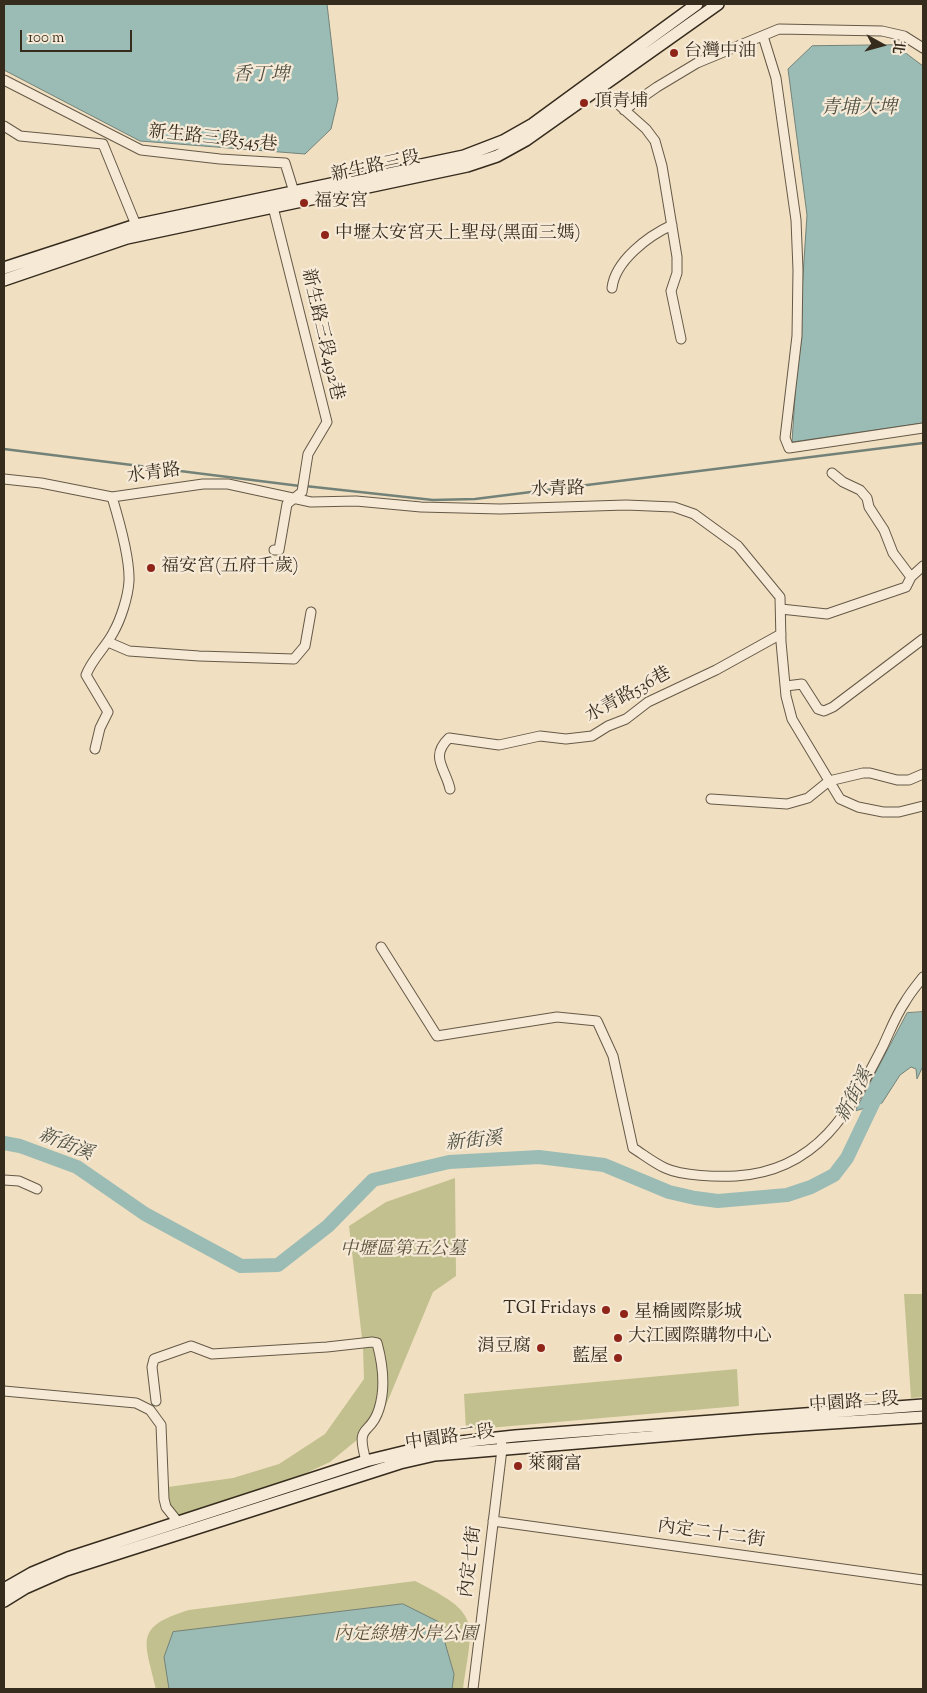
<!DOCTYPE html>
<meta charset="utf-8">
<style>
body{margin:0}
#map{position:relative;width:927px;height:1693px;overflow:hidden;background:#f1dfc1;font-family:"Sorts Mill Goudy","Noto Serif TC",serif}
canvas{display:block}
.frame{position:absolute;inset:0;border:5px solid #362c1e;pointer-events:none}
.north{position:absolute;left:857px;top:20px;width:50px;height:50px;-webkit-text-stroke:4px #f6ead7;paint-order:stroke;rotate:97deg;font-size:14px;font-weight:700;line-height:20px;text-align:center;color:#362c1e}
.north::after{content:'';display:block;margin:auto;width:18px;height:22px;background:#362c1e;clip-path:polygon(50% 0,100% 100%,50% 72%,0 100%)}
.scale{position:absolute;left:20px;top:30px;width:112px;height:22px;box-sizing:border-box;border:2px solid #362c1e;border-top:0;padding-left:6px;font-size:15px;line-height:18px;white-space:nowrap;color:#362c1e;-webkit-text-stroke:4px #f6ead7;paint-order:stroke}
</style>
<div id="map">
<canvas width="927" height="1693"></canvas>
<div class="frame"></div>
<div class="north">北</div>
<div class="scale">100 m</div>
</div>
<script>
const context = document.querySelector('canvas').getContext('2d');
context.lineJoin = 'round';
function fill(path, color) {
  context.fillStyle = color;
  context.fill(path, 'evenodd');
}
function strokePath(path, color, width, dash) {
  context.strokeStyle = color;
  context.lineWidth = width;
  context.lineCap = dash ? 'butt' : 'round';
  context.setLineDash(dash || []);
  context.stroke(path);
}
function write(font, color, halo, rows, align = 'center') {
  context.font = font + ' "Sorts Mill Goudy","Noto Serif TC",serif';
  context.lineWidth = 4.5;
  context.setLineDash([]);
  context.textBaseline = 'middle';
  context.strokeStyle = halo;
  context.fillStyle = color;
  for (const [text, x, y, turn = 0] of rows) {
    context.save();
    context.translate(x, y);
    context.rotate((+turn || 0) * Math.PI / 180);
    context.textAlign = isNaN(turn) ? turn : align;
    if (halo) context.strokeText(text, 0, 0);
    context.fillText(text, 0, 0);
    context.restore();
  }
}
fill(new Path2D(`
 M455,1178L456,1276L433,1292L379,1422L330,1462L291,1480L179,1517L169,1505L168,1487L233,1478L279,1464L325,1434L364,1379L363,1347L349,1226L386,1202Z
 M904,1294H923V1397L911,1398Z
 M737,1369L739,1406L466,1430L464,1394Z
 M415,1581C482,1614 473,1621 463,1689H156C145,1641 133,1627 189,1610Z`), '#c1c08e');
const water = new Path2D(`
 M4,4H327L338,99L331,129L305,154L140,141L4,70Z
 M895,45L923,66V423L792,442L807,215L788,69L812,46Z
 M923,1012V1066L917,1079L916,1069L911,1067L900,1075L882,1103L855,1111L907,1013Z
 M403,1604L439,1622L454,1674L452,1689H169L164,1657L173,1632Z`);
fill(water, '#9bbcb5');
strokePath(water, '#738279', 1);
strokePath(new Path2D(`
 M4,449L300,486
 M305,486L433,500L475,499L923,443`), '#738279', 2.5);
strokePath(new Path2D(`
 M4,1143L20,1146L77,1167L145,1214L241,1266L278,1265L328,1226L373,1180L449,1162L539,1157L604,1165L669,1192L695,1198L718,1201L787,1195L811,1187L834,1175L847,1158L879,1091`), '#9bbcb5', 14);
const street = new Path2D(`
 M763,36L776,78L796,220L798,270L797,336L785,438L789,448L923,428
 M4,80L141,150L220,159L285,163L294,192
 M600,88L646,129L655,141L662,166L677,257V273L671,291L681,339
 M624,110L657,87L697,63L779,29L882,31L904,36L923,48
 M4,126L20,136L103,144L136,225
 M272,203L327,422L308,454L302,492L287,504L279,550H274
 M612,288C615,261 648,236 672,225
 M832,473L843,482L860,490L867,498L869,507L884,530L893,553L911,577
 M4,479L41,483L112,497L203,484H228L311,502L356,501L421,507L500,509L626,505L674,507L694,514L738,546L780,597L781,642L786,696L792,719L840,799L858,807L883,812H899L923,806
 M781,609L827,614L906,587L911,577L923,566
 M108,642L129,651L199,656L294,659L305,646L311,612
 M786,686L802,684L818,709L824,711L833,707L923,639
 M95,749L100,728L108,712L86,675C92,659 105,648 113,633C121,619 128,597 129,581C130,557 119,520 112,497
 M450,789C446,769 429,757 449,738L499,745L540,736L566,739L592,736L608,726L626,719L648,702L716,670L781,634
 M711,799L787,804L808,798L829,781L863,773H870L897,780H909L923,774
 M381,947L437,1036L557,1017L597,1021L613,1056L633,1148C644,1155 654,1163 665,1168C682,1176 718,1177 736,1176C818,1171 850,1111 883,1046C890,1031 896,1015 905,1002C910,993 917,985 923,977
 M4,1180L19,1181L37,1189
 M4,1391L136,1403L150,1410L161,1425L164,1499L166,1507L178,1522
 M156,1401L152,1367L154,1359L191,1346L212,1354L327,1347L372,1342L377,1343C383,1365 386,1387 379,1409C370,1438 355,1421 366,1461
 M493,1521L923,1580
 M473,1689L502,1449L501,1438`);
const secondary = new Path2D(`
 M4,268L136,225L464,156L503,141L533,124L697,4
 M4,280L127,238L467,166L497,156L526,140L718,4
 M4,1589L32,1573L68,1558L366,1461L432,1445L515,1436L923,1405
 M4,1601L25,1588L66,1570L400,1463L435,1455L755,1428L923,1417`);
strokePath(street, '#655947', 11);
strokePath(secondary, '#362c1e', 14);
strokePath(street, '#f6ead7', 9);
strokePath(secondary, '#f6ead7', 11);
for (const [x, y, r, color] of [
 [674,53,5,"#8f2418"],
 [584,103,5,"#8f2418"],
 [304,203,5,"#8f2418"],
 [325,235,5,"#8f2418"],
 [151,568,5,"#8f2418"],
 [606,1310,5,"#8f2418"],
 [624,1314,5,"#8f2418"],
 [618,1338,5,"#8f2418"],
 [541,1348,5,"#8f2418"],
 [618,1358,5,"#8f2418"],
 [518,1466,5,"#8f2418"]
]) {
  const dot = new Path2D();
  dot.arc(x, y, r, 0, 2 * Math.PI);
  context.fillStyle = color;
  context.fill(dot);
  strokePath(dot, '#f6ead7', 2);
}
write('18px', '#362c1e', '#f6ead7', [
 ["台灣中油",684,53],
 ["頂青埔",594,103],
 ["福安宮",314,203],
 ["中壢太安宮天上聖母(黑面三媽)",335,235],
 ["福安宮(五府千歲)",161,568],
 ["TGI Fridays",596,1310,"right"],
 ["星橋國際影城",634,1314],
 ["大江國際購物中心",628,1338],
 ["涓豆腐",531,1348,"right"],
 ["藍屋",608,1358,"right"],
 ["萊爾富",528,1466]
], 'left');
write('18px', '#362c1e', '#f6ead7', [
 ["新生路三段545巷",213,140,6],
 ["新生路三段",376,168,-12],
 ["新生路三段492巷",321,335,77],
 ["水青路",154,475,-8],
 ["水青路",558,491,-2],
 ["水青路536巷",629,696,-29],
 ["中園路二段",854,1404,-4],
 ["中園路二段",450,1439,-8],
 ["內定二十二街",711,1535,8],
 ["內定七街",472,1562,-83]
]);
write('italic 18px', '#59513a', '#f6ead7', [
 ["中壢區第五公墓",403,1251],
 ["內定綠塘水岸公園",406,1636]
]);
write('italic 19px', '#4f5044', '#f6ead7', [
 ["香丁埤",261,77],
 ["青埔大埤",859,110],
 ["新街溪",856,1096,-62],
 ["新街溪",474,1143,-5],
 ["新街溪",65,1146,22]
]);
</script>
